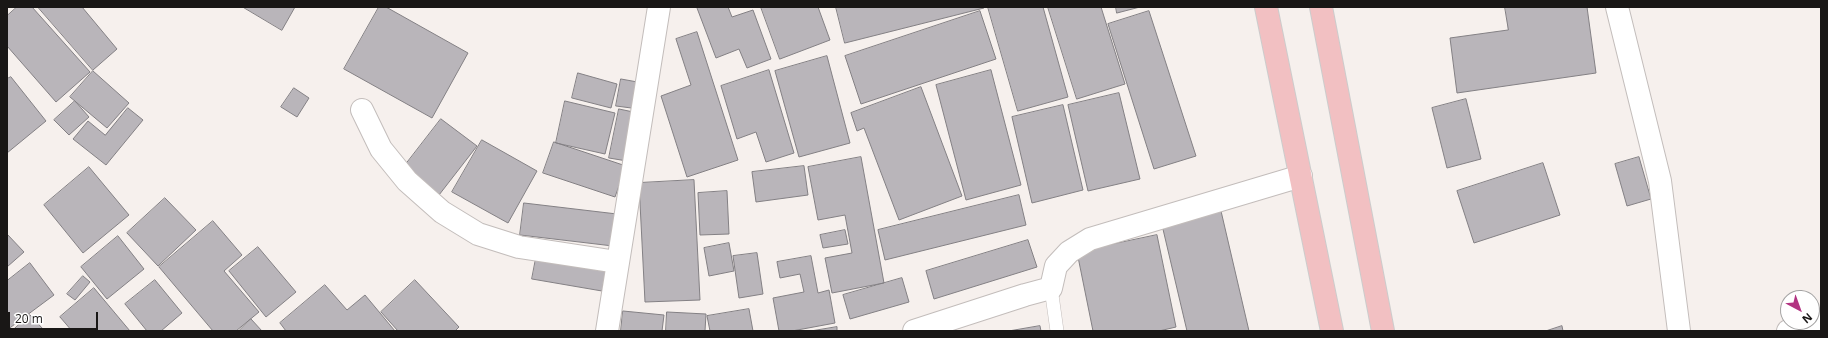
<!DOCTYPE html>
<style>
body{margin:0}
#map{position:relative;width:1828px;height:338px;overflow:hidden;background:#f6f0ed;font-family:"Open Sans",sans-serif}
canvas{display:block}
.frame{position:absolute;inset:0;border:8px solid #191716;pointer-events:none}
.north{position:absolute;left:1780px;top:290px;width:40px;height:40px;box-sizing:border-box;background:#fff;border:1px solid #a3a2a2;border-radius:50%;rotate:139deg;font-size:11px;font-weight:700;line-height:16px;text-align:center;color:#191716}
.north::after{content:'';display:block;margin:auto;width:14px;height:18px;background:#b23482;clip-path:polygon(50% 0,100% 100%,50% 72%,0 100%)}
.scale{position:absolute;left:8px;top:312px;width:90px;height:18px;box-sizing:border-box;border:2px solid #191716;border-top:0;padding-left:5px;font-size:12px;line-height:14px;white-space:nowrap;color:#191716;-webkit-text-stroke:3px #fff;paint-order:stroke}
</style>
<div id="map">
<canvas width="1828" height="338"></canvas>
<div class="frame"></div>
<div class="north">N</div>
<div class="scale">20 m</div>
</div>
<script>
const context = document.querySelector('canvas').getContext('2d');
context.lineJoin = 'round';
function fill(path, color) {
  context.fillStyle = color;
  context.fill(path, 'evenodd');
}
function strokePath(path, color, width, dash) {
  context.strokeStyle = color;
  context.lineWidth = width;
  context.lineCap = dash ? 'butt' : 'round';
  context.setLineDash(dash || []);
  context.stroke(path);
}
const building = new Path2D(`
 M17,7H32L90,72L56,102L7,46V16Z
 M38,7H82L117,49L93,70Z
 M243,7H295L282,30Z
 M379,7H386L468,53L432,118L344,69Z
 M700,7H728L732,17L753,10L771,59L747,68L739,49L716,58L697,8Z
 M761,7H818L830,40L780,59Z
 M836,7H984V8L845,43Z
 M988,7H1043L1068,97L1018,111Z
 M1048,7H1101L1125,84L1077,99Z
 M1116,7H1140L1117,13Z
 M1505,7H1587L1596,73L1457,93L1450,38L1508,30Z
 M980,11L996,59L861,104L845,56Z
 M1149,11L1196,156L1154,169L1108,24Z
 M697,32L738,160L687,177L661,96L691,85L676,39Z
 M827,56L850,143L799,157L775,71Z
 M769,70L794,153L766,162L756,132L737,139L721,86Z
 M991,70L1021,185L966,200L936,85Z
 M93,71L129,103L107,128L70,97Z
 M578,73L617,84L611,108L572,98Z
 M11,77L46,121L7,153V79Z
 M621,79L643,83L639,109L616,106Z
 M921,87L962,196L899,220L864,128L857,131L851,113Z
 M294,88L309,98L297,117L281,107Z
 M1119,93L1140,179L1088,191L1068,105Z
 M1466,99L1481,159L1447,168L1432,108Z
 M75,101L89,117L69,135L54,120Z
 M565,101L615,113L605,154L556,143Z
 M1063,105L1083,190L1032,203L1012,117Z
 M128,108L143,120L106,165L73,139L88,121L105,135Z
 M619,109L638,113L627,161L609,158Z
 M441,119L477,146L439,195L403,168Z
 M482,140L537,171L508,223L452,192Z
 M554,142L626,166L615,197L543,173Z
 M861,157L884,283L832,293L825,258L852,253L845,215L818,220L808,167Z
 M1639,157L1651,199L1627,206L1615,164Z
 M1543,163L1560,215L1474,243L1457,191Z
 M804,166L808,195L756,202L752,172Z
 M89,167L129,215L83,253L44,205Z
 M694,180L700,300L645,302L639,183Z
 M727,191L729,234L700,235L698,193Z
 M1019,195L1026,225L885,260L878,230Z
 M165,198L196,230L158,266L127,233Z
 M524,203L617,214L613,246L520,235Z
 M1221,211L1249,331H1187L1162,225Z
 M213,221L242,255L224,271L259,312L236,331H213L159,267Z
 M845,230L848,244L823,248L820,235Z
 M7,234L24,252L7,267Z
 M1157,235L1176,327L1159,331H1093L1077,252Z
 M118,236L144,269L107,299L81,267Z
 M1028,240L1037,267L934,299L926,271Z
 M729,243L734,271L709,276L704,248Z
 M258,247L296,292L266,317L229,271Z
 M537,253L607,266L602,291L532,279Z
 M757,253L763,294L739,298L733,256Z
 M811,256L818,293L829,290L835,323L792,331H779L773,298L804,292L800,274L780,278L777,262Z
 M30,263L54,295L7,330V281Z
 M83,276L90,282L75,300L67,294Z
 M902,278L909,302L850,319L843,295Z
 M155,280L182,313L161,331H147L125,304Z
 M415,280L459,327L455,331H398L381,312Z
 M325,285L347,310L365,295L395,331H286L280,323Z
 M94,288L130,331H72L60,317Z
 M749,309L753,331H710L707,316Z
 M623,311L664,315L662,331H621Z
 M667,312L706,314L705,331H666Z
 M30,315L43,329L41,331H12Z
 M251,319L262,331H239Z
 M1040,326L1041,331H1009Z
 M1562,326L1563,331H1546Z
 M837,327V331H811Z`);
fill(building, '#b9b5ba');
strokePath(building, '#838084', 1);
const service = new Path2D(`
 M1051,288L1057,331`);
const minor = new Path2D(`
 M1617,7L1660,181L1679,331
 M362,110L381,149L407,181L442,212L478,234L519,247L617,262
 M607,331L659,7
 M914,331L1025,295L1051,288L1056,266L1069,252L1090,239L1301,176
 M1788,331L1805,324L1821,321`);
const primary = new Path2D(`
 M1266,7L1332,331
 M1321,7L1383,331`);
strokePath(service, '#c3bdbb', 14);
strokePath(minor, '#c3bdbb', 24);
strokePath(primary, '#ccc', 24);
strokePath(service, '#fff', 13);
strokePath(minor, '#fff', 22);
strokePath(primary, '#f2c0c2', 22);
</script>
